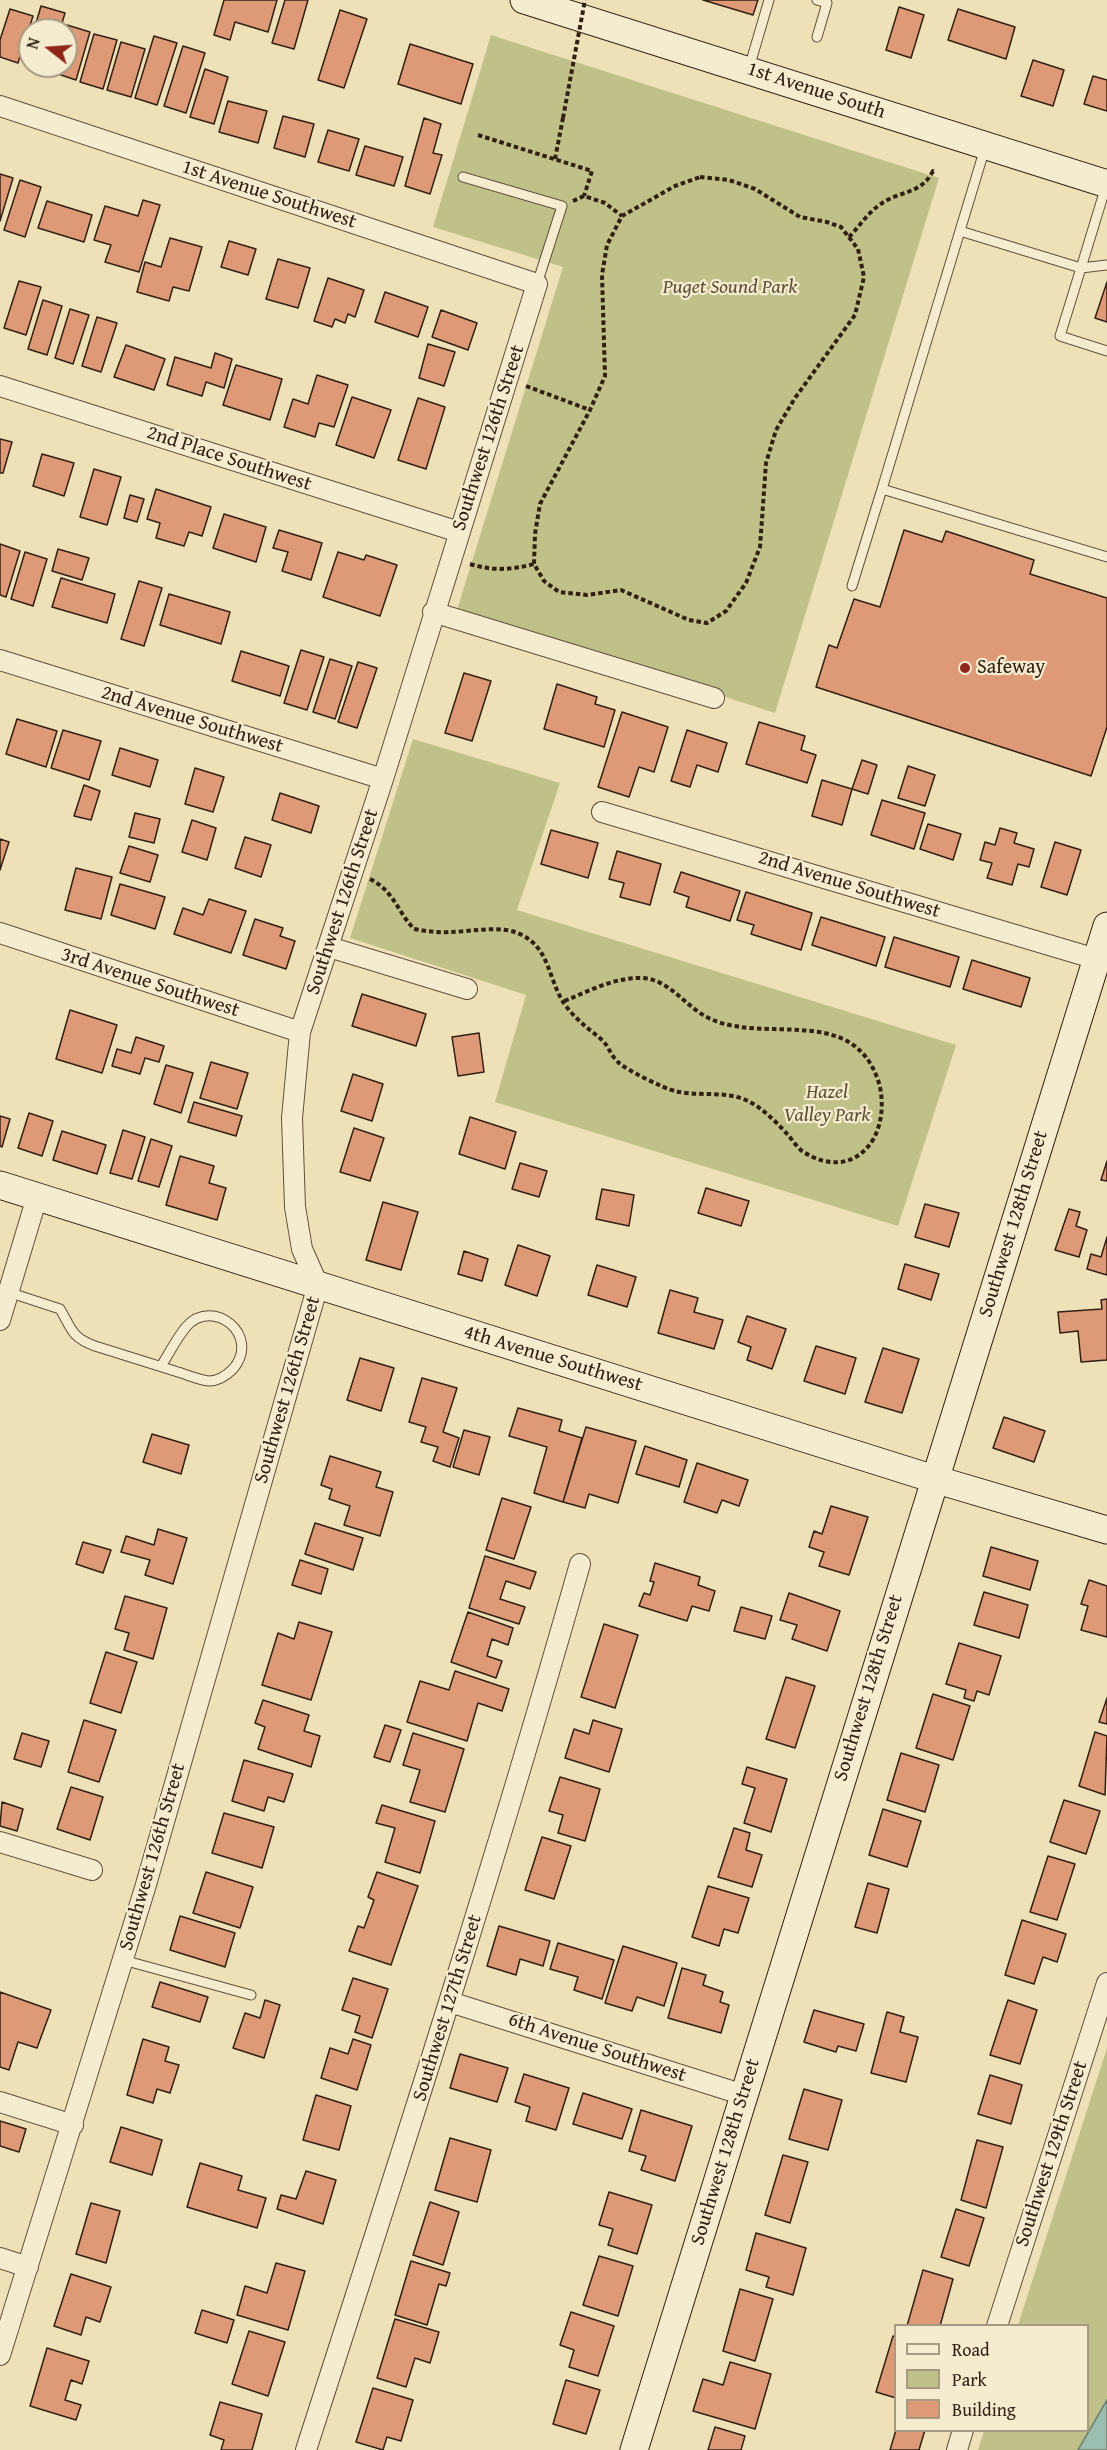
<!DOCTYPE html>
<style>
body{margin:0}
#map{position:relative;width:1107px;height:2450px;overflow:hidden;background:#efe1b7;font-family:"Gentium Book Plus",serif}
canvas{display:block}
.legend{position:absolute;left:894px;top:2324px;width:195px;height:108px;box-sizing:border-box;background:#f5ecd0;border:2px solid #a79a85;margin:0;padding:8px 10px;list-style:none;font-size:18px;color:#312014}
.legend li{display:flex;align-items:center;gap:12px;height:30px}
.legend b{width:30px;border:2px solid #a79a85}
.north{position:absolute;left:18px;top:18px;width:60px;height:60px;box-sizing:border-box;background:#f5ecd0;border:2px solid #a79a85;border-radius:50%;rotate:287deg;font-size:16px;font-weight:700;line-height:24px;text-align:center;color:#312014}
.north::after{content:'';display:block;margin:auto;width:21px;height:27px;background:#8f2418;clip-path:polygon(50% 0,100% 100%,50% 72%,0 100%)}
</style>
<div id="map">
<canvas width="1107" height="2450"></canvas>
<ul class="legend">
<li><b style="height:8px;background:#f5ecd0"></b>Road</li>
<li><b style="height:16px;background:#c0c189"></b>Park</li>
<li><b style="height:16px;background:#de9a76"></b>Building</li>
</ul>
<div class="north">N</div>
</div>
<script>
const context = document.querySelector('canvas').getContext('2d');
context.lineJoin = 'round';
function fill(path, color) {
  context.fillStyle = color;
  context.fill(path, 'evenodd');
}
function strokePath(path, color, width, dash) {
  context.strokeStyle = color;
  context.lineWidth = width;
  context.lineCap = dash ? 'butt' : 'round';
  context.setLineDash(dash || []);
  context.stroke(path);
}
function write(font, color, halo, rows, align = 'center') {
  context.font = font + ' "Gentium Book Plus",serif';
  context.lineWidth = 4.5;
  context.setLineDash([]);
  context.textBaseline = 'middle';
  context.strokeStyle = halo;
  context.fillStyle = color;
  for (const [text, x, y, turn = 0] of rows) {
    context.save();
    context.translate(x, y);
    context.rotate((+turn || 0) * Math.PI / 180);
    context.textAlign = isNaN(turn) ? turn : align;
    if (halo) context.strokeText(text, 0, 0);
    context.fillText(text, 0, 0);
    context.restore();
  }
}
fill(new Path2D(`
 M491,35L939,178L775,713L457,610L563,267L433,227Z
 M413,739L560,783L517,910L956,1045L898,1226L495,1102L526,995L350,938Z
 M1107,2048V2400L1078,2450H978L984,2431L1088,2430V2326L1018,2325Z`), '#c0c189');
const water = new Path2D(`
 M1107,2400V2450H1078Z`);
fill(water, '#9abeaf');
strokePath(water, '#707f71', 1.5);
const building = new Path2D(`
 M224,0H277L268,32L235,22L230,40L214,35Z
 M285,0H308L294,49L272,43Z
 M703,0H758L753,15Z
 M41,6L65,13L60,30H34Z
 M899,7L924,15L911,58L886,50Z
 M10,9L33,16L18,63L0,57V40Z
 M958,9L1015,27L1006,59L948,40Z
 M340,10L367,19L344,88L318,80Z
 M67,25L90,32L76,80L52,72L54,66H66Z
 M94,34L117,40L103,89L80,82Z
 M154,36L177,43L157,105L135,98Z
 M121,42L145,49L131,97L107,90Z
 M410,44L473,64L461,104L398,84Z
 M183,46L205,53L186,113L164,106Z
 M1033,60L1064,70L1053,106L1021,96Z
 M205,69L228,77L214,124L190,117Z
 M1093,76L1107,80V111L1084,104Z
 M228,101L267,111L258,143L219,132Z
 M283,116L314,124L305,157L274,148Z
 M424,118L441,124L433,153L442,155L430,194L405,186Z
 M328,130L359,139L349,171L318,162Z
 M365,146L403,157L394,186L356,175Z
 M0,174L13,178L0,221Z
 M20,180L41,187L25,237L4,230Z
 M143,200L160,205L139,272L105,262L111,245L94,240L105,206L138,216Z
 M47,201L92,215L84,242L38,228Z
 M170,238L202,247L189,291L173,287L169,301L137,292L145,262L161,267Z
 M229,241L256,249L248,275L221,267Z
 M278,259L310,268L298,308L266,299Z
 M328,278L364,290L355,317L348,314L345,323L335,319L332,327L314,321Z
 M19,281L41,287L26,335L4,328Z
 M1107,282V322L1095,318Z
 M385,292L428,307L418,337L375,322Z
 M43,300L62,306L47,355L28,349Z
 M70,309L89,315L73,364L55,358Z
 M441,310L477,323L468,350L432,337Z
 M97,317L117,323L101,372L82,366Z
 M428,344L455,352L444,386L419,378Z
 M126,345L165,359L154,390L114,377Z
 M215,353L232,359L224,388L206,382L202,396L167,385L175,357L211,368Z
 M236,365L282,379L270,420L223,405Z
 M317,375L348,385L334,427L319,423L315,437L284,427L293,399L308,404Z
 M352,397L391,410L374,458L336,445Z
 M418,398L445,407L426,469L398,460Z
 M0,439L12,442L3,473H0Z
 M42,454L74,463L64,496L33,486Z
 M94,469L121,477L107,525L80,517Z
 M156,489L211,507L202,536L189,532L184,546L156,538L160,523L147,519Z
 M130,495L144,499L137,522L124,518Z
 M224,514L266,527L256,562L213,548Z
 M279,530L322,543L311,580L282,571L288,552L273,548Z
 M904,530L942,542L946,531L1034,560L1030,574L1107,598V727L1091,776L816,687L829,645L837,648L854,599L880,607Z
 M0,544L20,551L6,597L0,595Z
 M58,549L89,558L82,580L52,571Z
 M25,552L47,559L33,606L11,599Z
 M338,552L364,560L366,555L397,565L380,616L323,597Z
 M61,578L115,594L107,623L52,607Z
 M139,581L162,588L144,646L121,639Z
 M169,594L230,612L221,644L160,625Z
 M301,650L324,657L307,710L284,703Z
 M241,651L289,666L280,696L232,681Z
 M330,659L352,666L335,719L313,712Z
 M358,662L377,668L357,728L338,722Z
 M464,673L491,681L472,741L445,733Z
 M557,684L597,697L595,704L615,710L604,747L544,729Z
 M622,712L668,727L654,772L639,767L629,797L598,787Z
 M17,719L57,731L46,767L6,754Z
 M759,722L805,736L801,750L816,755L807,783L746,764Z
 M63,730L101,741L89,780L51,768Z
 M687,730L727,743L718,772L697,765L690,787L671,781Z
 M120,748L158,760L150,787L112,775Z
 M862,760L877,765L868,794L852,789Z
 M908,766L935,775L925,806L898,798Z
 M195,768L224,777L213,812L185,804Z
 M822,780L852,789L842,825L812,816Z
 M84,785L100,791L91,820L74,816Z
 M280,793L319,806L311,833L272,820Z
 M882,800L925,813L914,849L871,835Z
 M135,813L160,819L154,843L129,837Z
 M192,820L216,828L207,860L182,852Z
 M928,824L961,834L953,860L920,849Z
 M1000,828L1017,833L1014,843L1034,849L1029,867L1018,864L1012,885L987,878L992,863L980,860L985,842L995,845Z
 M551,830L598,843L588,878L541,864Z
 M245,837L271,845L261,877L235,868Z
 M0,839L9,842L0,870Z
 M1055,842L1081,850L1067,895L1041,887Z
 M129,846L158,855L150,882L120,873Z
 M617,851L661,864L650,905L620,897L624,883L609,879Z
 M76,868L112,877L101,919L65,910Z
 M681,872L740,891L730,921L686,907L689,897L674,892Z
 M120,884L165,897L155,929L111,915Z
 M746,892L812,913L801,950L751,934L754,925L737,920Z
 M209,899L246,911L231,953L174,934L183,908L203,915Z
 M821,917L885,937L876,966L812,945Z
 M255,919L283,928L280,936L295,941L286,969L243,955Z
 M894,937L959,957L950,987L885,967Z
 M972,960L1030,978L1021,1007L963,989Z
 M362,994L426,1014L416,1046L352,1026Z
 M70,1010L117,1025L102,1073L56,1059Z
 M479,1033L484,1072L458,1076L452,1037Z
 M136,1037L164,1046L159,1062L145,1058L140,1074L112,1066L117,1049L131,1053Z
 M211,1062L248,1073L237,1109L200,1098Z
 M166,1065L193,1073L181,1113L154,1104Z
 M353,1074L383,1084L372,1121L341,1111Z
 M194,1102L242,1116L236,1136L188,1122Z
 M29,1113L53,1121L42,1156L18,1148Z
 M0,1116L10,1119L2,1147L0,1146Z
 M470,1117L516,1132L505,1169L459,1154Z
 M354,1128L384,1138L370,1181L340,1172Z
 M123,1130L145,1137L132,1179L110,1173Z
 M62,1131L106,1145L97,1174L53,1160Z
 M151,1139L172,1146L159,1187L138,1181Z
 M180,1156L214,1166L209,1183L226,1188L217,1220L166,1205Z
 M1107,1161V1181L1101,1180Z
 M520,1163L547,1171L539,1197L512,1189Z
 M706,1188L749,1201L741,1226L698,1213Z
 M602,1189L634,1195L629,1226L596,1219Z
 M383,1202L418,1212L401,1270L366,1260Z
 M925,1204L959,1213L949,1247L915,1237Z
 M1069,1209L1080,1212L1076,1226L1087,1230L1079,1257L1055,1250Z
 M1107,1237V1275L1087,1269L1091,1254L1101,1257Z
 M518,1245L550,1256L537,1296L505,1285Z
 M464,1251L488,1259L482,1281L458,1274Z
 M905,1264L939,1274L931,1300L898,1289Z
 M597,1265L636,1277L627,1307L588,1295Z
 M670,1290L698,1298L694,1312L723,1320L714,1349L658,1333Z
 M1107,1299V1360L1081,1362L1078,1331L1060,1333L1058,1312L1102,1309L1101,1300Z
 M747,1316L786,1329L772,1369L747,1360L751,1347L738,1342Z
 M816,1346L856,1358L845,1394L804,1381Z
 M883,1348L919,1359L902,1413L865,1402Z
 M360,1358L394,1368L381,1411L347,1400Z
 M422,1378L457,1388L443,1432L459,1438L450,1467L433,1461L438,1447L421,1442L426,1427L409,1422Z
 M518,1408L562,1420L559,1431L582,1438L563,1502L534,1493L547,1447L509,1436Z
 M1004,1417L1045,1431L1034,1462L993,1448Z
 M586,1427L636,1441L618,1503L589,1494L585,1508L563,1502Z
 M464,1430L490,1437L479,1475L453,1467Z
 M152,1434L189,1445L181,1474L143,1462Z
 M645,1446L687,1460L679,1487L636,1474Z
 M330,1456L381,1472L376,1487L393,1492L380,1536L344,1525L350,1506L329,1499L332,1489L321,1485Z
 M697,1463L748,1480L739,1506L722,1500L717,1513L684,1502Z
 M502,1498L531,1507L514,1559L486,1550Z
 M831,1506L868,1517L849,1575L819,1566L824,1552L809,1547L814,1531L822,1534Z
 M315,1523L363,1538L353,1570L305,1554Z
 M158,1529L187,1538L173,1584L145,1575L150,1560L121,1552L126,1536L154,1545Z
 M83,1542L111,1550L103,1573L76,1564Z
 M991,1547L1038,1561L1030,1590L983,1576Z
 M485,1556L536,1572L530,1589L506,1581L500,1599L525,1607L519,1624L469,1608Z
 M300,1560L328,1569L321,1594L292,1585Z
 M655,1563L700,1577L698,1585L715,1591L709,1611L692,1606L687,1621L639,1606L644,1593L650,1595L654,1582L650,1581Z
 M1089,1580L1107,1586V1637L1081,1630L1088,1606L1081,1604Z
 M984,1592L1028,1605L1019,1638L974,1625Z
 M789,1593L840,1611L827,1651L792,1639L797,1625L780,1620Z
 M125,1596L167,1608L153,1659L124,1650L129,1633L115,1629Z
 M741,1607L772,1616L765,1639L734,1631Z
 M468,1612L513,1628L508,1645L492,1639L487,1656L502,1661L496,1678L451,1662Z
 M299,1622L332,1632L311,1700L262,1685L278,1633L294,1639Z
 M604,1624L638,1635L615,1708L581,1697Z
 M959,1643L1001,1656L989,1695L977,1691L974,1701L964,1698L966,1690L946,1684Z
 M106,1652L137,1662L121,1713L90,1703Z
 M455,1671L509,1689L502,1711L478,1703L467,1741L407,1722L420,1681L449,1690Z
 M786,1677L815,1686L795,1748L766,1739Z
 M933,1694L970,1706L953,1760L916,1748Z
 M1107,1698V1724L1099,1722Z
 M263,1700L309,1715L304,1731L320,1736L311,1767L258,1749L265,1727L255,1723Z
 M84,1720L116,1730L99,1782L68,1772Z
 M593,1720L622,1729L609,1772L565,1758L574,1729L589,1734Z
 M385,1725L401,1730L390,1762L374,1757Z
 M1095,1732L1107,1736L1105,1795L1079,1786Z
 M22,1733L49,1741L41,1767L14,1759Z
 M413,1733L464,1749L445,1812L410,1802L420,1770L403,1765Z
 M901,1753L939,1765L925,1812L887,1800Z
 M244,1760L293,1774L284,1802L268,1797L264,1811L232,1801Z
 M747,1767L787,1779L771,1832L744,1823L755,1788L742,1784Z
 M560,1777L600,1789L585,1841L558,1833L563,1815L549,1811Z
 M71,1787L103,1797L90,1840L57,1829Z
 M1064,1800L1100,1811L1086,1854L1050,1842Z
 M2,1802L23,1809L17,1831L0,1826Z
 M382,1805L435,1821L420,1873L385,1862L395,1828L376,1823Z
 M883,1809L921,1821L907,1867L869,1855Z
 M224,1813L274,1827L262,1868L212,1853Z
 M734,1828L750,1833L746,1850L762,1855L752,1887L718,1877Z
 M542,1837L571,1846L554,1899L525,1890Z
 M1048,1856L1075,1864L1057,1920L1030,1912Z
 M206,1872L253,1887L240,1928L193,1913Z
 M377,1872L418,1886L391,1965L349,1951L358,1926L364,1928L374,1900L368,1897Z
 M868,1883L889,1889L877,1933L855,1927Z
 M708,1886L749,1898L738,1933L724,1929L719,1946L692,1937Z
 M180,1916L235,1933L225,1967L170,1950Z
 M1022,1920L1066,1934L1057,1962L1043,1957L1034,1984L1005,1975Z
 M499,1926L550,1941L543,1966L520,1959L516,1975L487,1966Z
 M558,1943L614,1960L602,1999L574,1990L578,1977L550,1969Z
 M623,1946L677,1963L664,2006L637,1997L632,2011L605,2003Z
 M682,1968L706,1975L703,1985L723,1992L720,2002L729,2005L721,2033L668,2018Z
 M353,1978L388,1989L372,2038L355,2032L360,2016L342,2010Z
 M160,1982L208,1997L200,2022L152,2007Z
 M0,1992L51,2010L37,2048L18,2042L9,2070L0,2067Z
 M265,2000L280,2005L264,2058L233,2048L245,2013L260,2018Z
 M1008,2000L1037,2010L1020,2064L990,2055Z
 M814,2010L864,2024L856,2051L838,2046L836,2052L804,2042Z
 M887,2012L904,2017L900,2032L918,2037L906,2082L871,2073Z
 M143,2039L169,2047L165,2061L179,2065L170,2093L157,2089L153,2103L127,2095Z
 M353,2039L371,2045L357,2090L321,2078L330,2048L348,2054Z
 M460,2054L508,2068L497,2102L450,2088Z
 M524,2074L569,2088L556,2130L526,2121L530,2107L515,2102Z
 M990,2075L1022,2085L1011,2124L978,2114Z
 M804,2089L842,2100L828,2150L789,2139Z
 M583,2093L632,2109L622,2139L573,2124Z
 M316,2095L351,2106L339,2150L303,2140Z
 M641,2110L692,2126L675,2181L641,2170L646,2156L629,2151Z
 M0,2121L26,2129L19,2152L0,2146Z
 M121,2127L162,2140L152,2175L110,2162Z
 M450,2138L491,2150L477,2202L435,2190Z
 M977,2140L1003,2147L986,2208L961,2200Z
 M783,2155L808,2162L790,2223L765,2215Z
 M200,2163L242,2176L238,2190L266,2198L257,2228L187,2207Z
 M306,2171L336,2180L323,2224L277,2209L281,2195L296,2199Z
 M609,2192L652,2205L637,2254L608,2245L613,2229L599,2225Z
 M430,2202L459,2212L443,2265L413,2255Z
 M91,2203L120,2211L106,2263L76,2254Z
 M956,2209L984,2218L969,2266L941,2257Z
 M756,2233L806,2248L793,2295L766,2287L769,2277L746,2270Z
 M599,2256L633,2266L618,2316L583,2305Z
 M411,2261L450,2273L446,2286L439,2284L427,2325L395,2315Z
 M276,2263L305,2271L288,2330L237,2315L245,2286L267,2293Z
 M923,2270L953,2279L940,2326H907Z
 M71,2274L111,2287L100,2322L86,2317L81,2335L54,2326Z
 M740,2289L773,2299L755,2361L723,2351Z
 M202,2310L234,2320L227,2343L195,2333Z
 M571,2312L614,2326L598,2376L569,2367L574,2350L560,2345Z
 M395,2319L439,2332L430,2363L415,2358L406,2387L377,2378Z
 M249,2331L285,2342L268,2396L232,2384Z
 M893,2336L896,2337V2398L876,2392Z
 M47,2348L89,2361L82,2384L71,2380L65,2400L81,2405L76,2420L30,2406Z
 M730,2362L771,2374L755,2429L693,2411L703,2379L723,2385Z
 M566,2380L600,2390L586,2434L553,2424Z
 M373,2388L413,2400L401,2441L387,2437L383,2450L356,2442Z
 M220,2402L262,2414L252,2450H221L224,2440L210,2435Z
 M715,2427L745,2436L741,2450H708Z
 M896,2430H925L919,2450H890Z`);
fill(building, '#de9a76');
strokePath(building, '#312014', 1.5);
const lane = new Path2D(`
 M817,37L827,3L817,0
 M749,68L769,0
 M985,148L882,489L1107,557
 M463,177L562,206L537,284
 M1106,186L1081,268L1107,265
 M960,231L1081,268L1060,336L1107,351
 M852,586L882,489
 M8,1292L60,1309C72,1329 71,1337 95,1346C123,1355 150,1363 178,1372C188,1375 199,1380 209,1381C218,1381 227,1375 233,1369C262,1335 212,1296 186,1327C176,1339 169,1354 161,1366
 M123,1960L251,1995`);
const street = new Path2D(`
 M0,106L537,284L383,779L300,1032L292,1118L295,1207L302,1249L318,1285L145,1888L0,2355
 M0,386L459,532
 M433,612L714,698
 M0,660L383,779
 M602,812L1096,959
 M0,933L300,1032
 M329,947L467,989
 M0,1320L37,1197
 M0,1842L92,1870
 M450,2002L744,2095
 M0,2102L73,2125
 M0,2258L28,2267
 M997,2326L1107,1983
 M306,2450C401,2156 496,1861 580,1564
 M957,2450L963,2430`);
const secondary = new Path2D(`
 M524,0L1107,184
 M0,1185L934,1479L1107,1530
 M634,2450L1107,926`);
strokePath(lane, '#60503d', 11);
strokePath(street, '#60503d', 22);
strokePath(secondary, '#312014', 29);
strokePath(new Path2D(`
 M478,135L592,171L584,196
 M555,159L563,118
 M700,177L729,180L755,189L800,217L827,222L841,227L858,249L864,277L855,315L795,398L776,430L766,463L760,547L746,583L726,611L707,623L689,620L621,590L587,595L559,592L544,581L534,564L535,534L540,504L590,410L605,376L602,275L607,245L622,216L675,186Z
 M573,201L584,196L605,203L622,216
 M849,237C859,227 867,214 878,206C900,189 920,196 933,171L934,172
 M526,386L590,410
 M470,564C493,571 511,570 534,564
 M370,879C394,891 397,911 414,929C426,931 437,933 449,932C472,932 501,924 522,935C549,949 548,976 562,1000C567,1009 577,1019 585,1026C591,1031 598,1036 604,1042C609,1048 612,1057 618,1062C626,1070 663,1088 675,1091C698,1097 726,1090 748,1101C764,1109 777,1123 789,1136C793,1141 797,1147 802,1151C829,1169 858,1166 874,1138C883,1121 884,1098 878,1080C852,1005 768,1043 713,1020C687,1010 671,979 642,978C614,977 587,992 562,1002`), '#312014', 4, [4.5, 3]);
strokePath(lane, '#f5ecd0', 9);
strokePath(street, '#f5ecd0', 20);
strokePath(secondary, '#f5ecd0', 27);
strokePath(new Path2D(`
 M563,118L585,0`), '#312014', 4, [4.5, 3]);
for (const [x, y, r, color] of [
 [965,668,6,"#8f2418"]
]) {
  const dot = new Path2D();
  dot.arc(x, y, r, 0, 2 * Math.PI);
  context.fillStyle = color;
  context.fill(dot);
  strokePath(dot, '#f5ecd0', 2);
}
write('20px', '#312014', '#f5ecd0', [
 ["1st Avenue South",816,91,18],
 ["1st Avenue Southwest",269,195,18],
 ["Southwest 126th Street",489,438,-72],
 ["2nd Place Southwest",229,459,18],
 ["2nd Avenue Southwest",192,720,17],
 ["2nd Avenue Southwest",849,885,17],
 ["Southwest 126th Street",343,902,-72],
 ["3rd Avenue Southwest",150,983,18],
 ["Southwest 128th Street",1014,1224,-73],
 ["4th Avenue Southwest",553,1359,17],
 ["Southwest 126th Street",288,1390,-74],
 ["Southwest 128th Street",869,1688,-73],
 ["Southwest 126th Street",153,1857,-74],
 ["Southwest 127th Street",448,2008,-73],
 ["6th Avenue Southwest",597,2048,18],
 ["Southwest 128th Street",726,2152,-73],
 ["Southwest 129th Street",1052,2154,-72]
]);
write('italic 20px', '#5c5037', '#f5ecd0', [
 ["Puget Sound Park",730,288],
 ["Hazel",827,1093],
 ["Valley Park",827,1116]
]);
write('20px', '#312014', '#f5ecd0', [
 ["Safeway",977,668]
], 'left');
</script>
